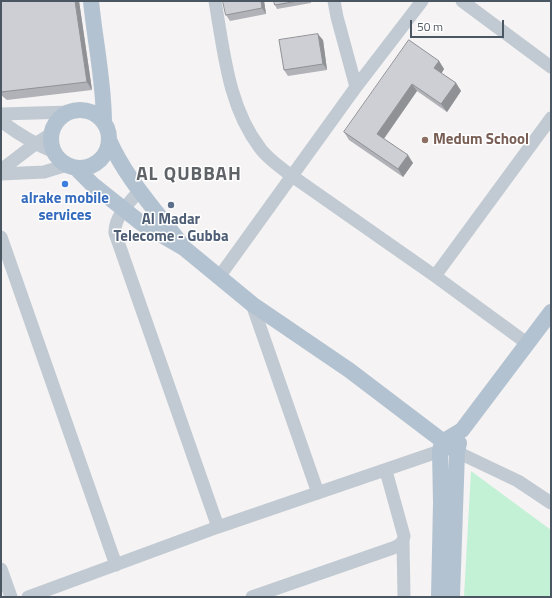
<!DOCTYPE html>
<style>
body{margin:0}
#map{position:relative;width:552px;height:598px;overflow:hidden;background:#f5f3f3;font-family:"Titillium Web",sans-serif}
canvas{display:block}
.frame{position:absolute;inset:0;border:2px solid #4a5661;pointer-events:none}
.scale{position:absolute;left:410px;top:20px;width:94px;height:18px;box-sizing:border-box;border:2px solid #4a5661;border-top:0;padding-left:5px;font-size:12px;line-height:14px;white-space:nowrap;color:#4a5661;-webkit-text-stroke:3px #fff;paint-order:stroke}
</style>
<div id="map">
<canvas width="552" height="598"></canvas>
<div class="frame"></div>
<div class="scale">50 m</div>
</div>
<script>
const context = document.querySelector('canvas').getContext('2d');
context.lineJoin = 'round';
function fill(path, color) {
  context.fillStyle = color;
  context.fill(path, 'evenodd');
}
function strokePath(path, color, width, dash) {
  context.strokeStyle = color;
  context.lineWidth = width;
  context.lineCap = dash ? 'butt' : 'round';
  context.setLineDash(dash || []);
  context.stroke(path);
}
function write(font, color, halo, rows, align = 'center') {
  context.font = font + ' "Titillium Web",sans-serif';
  context.lineWidth = 3;
  context.setLineDash([]);
  context.textBaseline = 'middle';
  context.strokeStyle = halo;
  context.fillStyle = color;
  for (const [text, x, y, turn = 0] of rows) {
    context.save();
    context.translate(x, y);
    context.rotate((+turn || 0) * Math.PI / 180);
    context.textAlign = isNaN(turn) ? turn : align;
    if (halo) context.strokeText(text, 0, 0);
    context.fillText(text, 0, 0);
    context.restore();
  }
}
fill(new Path2D(`
 M471,471L551,530V597H464Z`), '#c3f1d5');
strokePath(new Path2D(`
 M215,1C224,52 228,106 260,148C268,159 281,168 292,176L435,276L528,344
 M334,1L337,17L356,87
 M462,1L551,67
 M1,114L70,112
 M1,121C18,134 35,144 54,152
 M1,170L35,144L51,134
 M1,174L44,172L67,165
 M139,191C129,203 114,217 115,233L218,527
 M1,237L116,565
 M435,276L551,118
 M219,277L356,87L422,1
 M252,304L318,493
 M457,452L518,481L551,503
 M386,471L404,536L403,541L404,597
 M1,569L11,597
 M28,597L218,527L440,451
 M252,597L393,548L399,545L403,541`), '#c1cad2', 13);
strokePath(new Path2D(`
 M91,1C95,42 104,82 104,123
 M51 139a29 29 0 1 1 58 0a29 29 0 1 1-58 0Z
 M109,140C126,179 156,210 181,244
 M76,168L92,184L141,223L184,248L252,304L349,370L457,452
 M439,597L441,503L440,451L442,442L462,430L551,312
 M452,597L457,452L459,443`), '#b3c2d1', 16);
fill(new Path2D(`
 M1,1H79L92,90L7,100L1,95Z
 M264,1L266,14L230,21L226,15Z
 M274,1H311V3L277,9L275,5Z
 M323,40L327,70L288,76L284,70Z
 M439,61L444,69L441,73L456,83L461,91L447,112L417,91L384,139L413,163L403,177L349,140L344,132Z`), '#b0b2b7');
fill(new Path2D(`
 M75,1H79L92,90L87,82Z
 M261,1H264L266,14L262,8Z
 M318,34L323,40L327,70L323,64Z
 M439,61L444,69L440,76L434,68Z
 M456,83L461,91L447,112L441,104Z
 M412,84L417,91L382,141L377,134Z
 M408,155L413,163L403,177L398,169Z`), '#909195');
const building = new Path2D(`
 M1,1H75L87,82L1,92Z
 M223,1H261L262,8L226,15Z
 M274,1H298L275,5Z
 M318,34L323,64L284,70L279,40Z
 M409,40L439,61L434,68L456,83L441,104L412,84L377,134L408,155L398,169L344,132Z`);
fill(building, '#cdcfd5');
strokePath(building, '#909195', 1);
for (const [x, y, r, color] of [
 [425,140,4,"#8d6e63"],
 [65,184,4,"#3f7fe0"],
 [171,205,4,"#5c6f8a"]
]) {
  const dot = new Path2D();
  dot.arc(x, y, r, 0, 2 * Math.PI);
  context.fillStyle = color;
  context.fill(dot);
  strokePath(dot, '#fff', 1.5);
}
write('bold 15px', '#785e54', '#fff', [
 ["Medum School",433,140]
], 'left');
write('bold 15px', '#366cbe', '#fff', [
 ["alrake mobile",65,199],
 ["services",65,216]
]);
write('bold 15px', '#4e5e75', '#fff', [
 ["Al Madar",171,220],
 ["Telecome - Gubba",171,237]
]);
context.letterSpacing = '1px';
write('bold 19px', '#5f6368', '#fff', [
 ["AL QUBBAH",189,175]
]);
context.letterSpacing = '0px';
</script>
